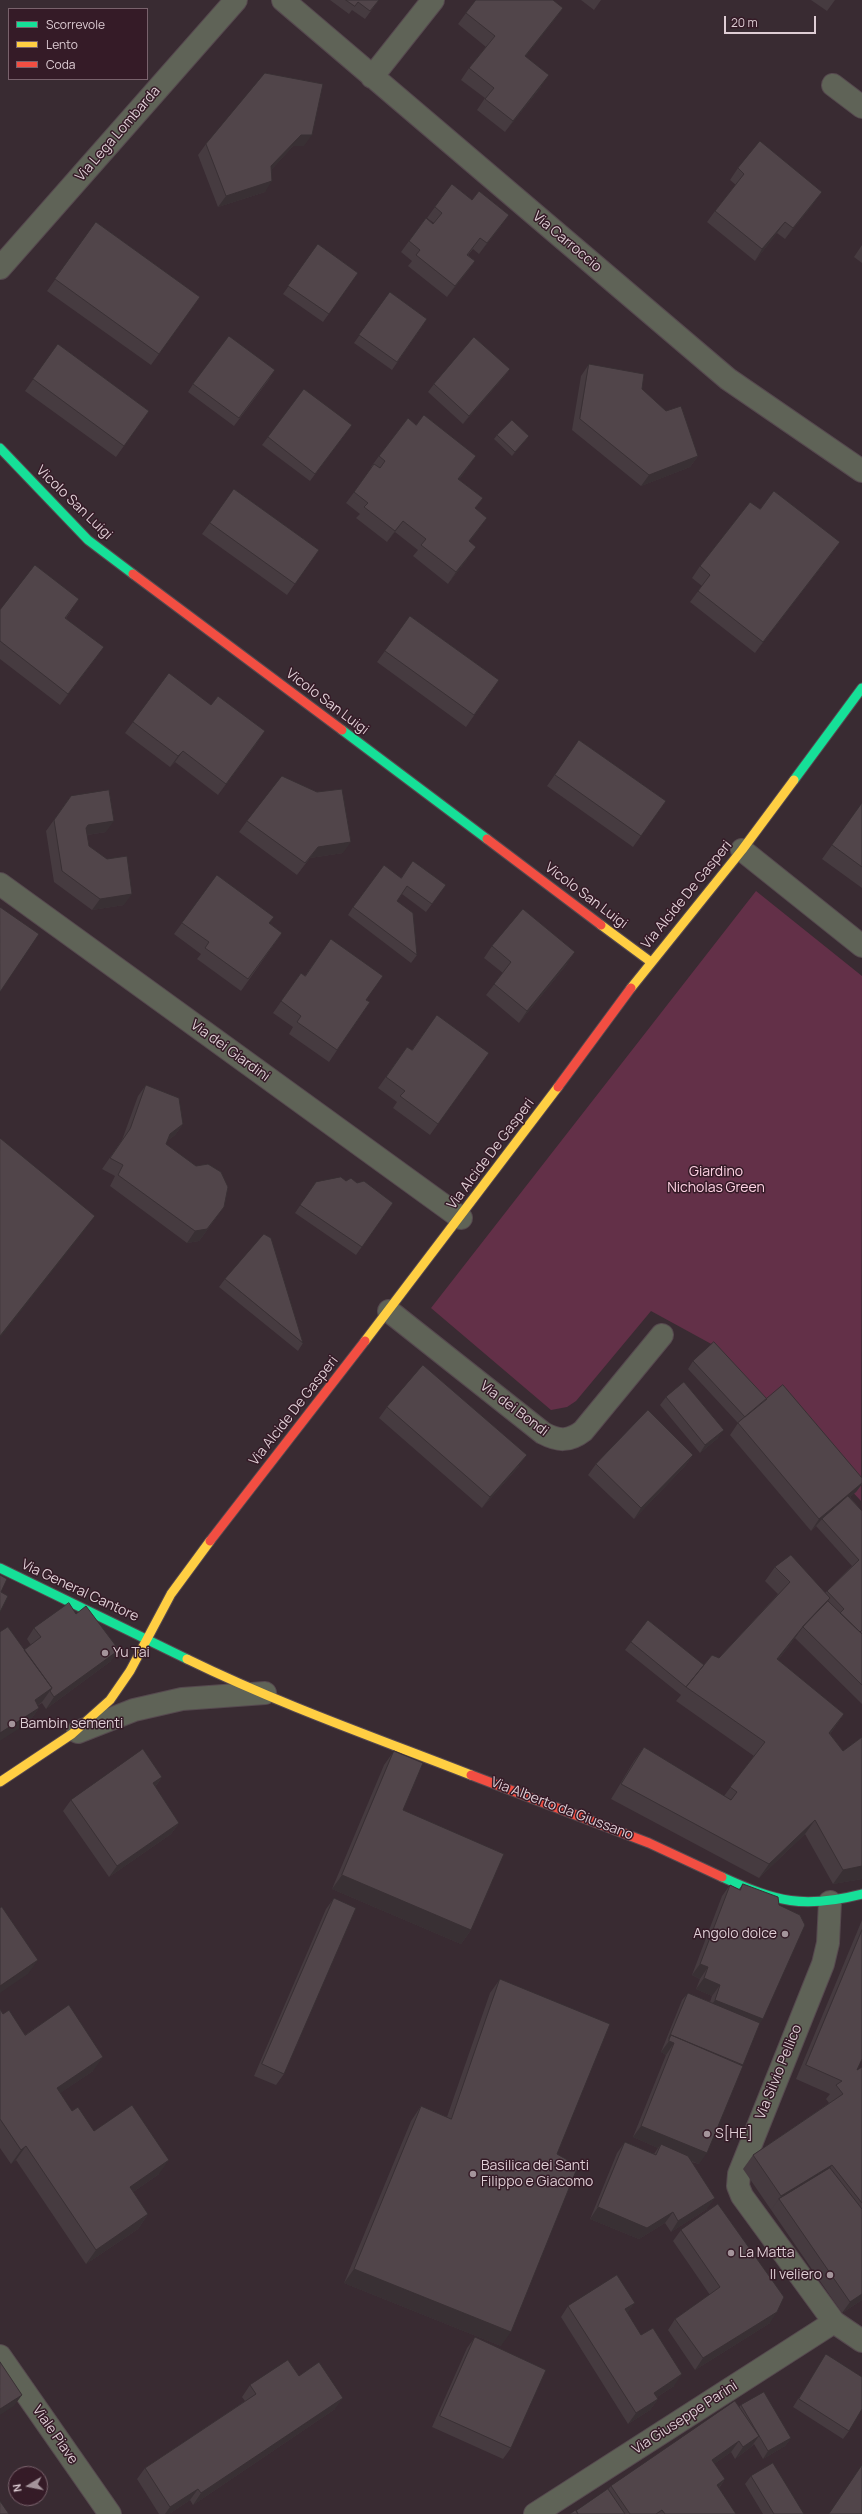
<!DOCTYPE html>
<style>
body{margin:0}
#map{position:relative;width:862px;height:2514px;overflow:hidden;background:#392b32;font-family:Manrope,sans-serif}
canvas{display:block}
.legend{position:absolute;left:8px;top:8px;width:140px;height:72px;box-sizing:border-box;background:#351b27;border:1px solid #79626c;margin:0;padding:5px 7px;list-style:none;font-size:12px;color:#decdd4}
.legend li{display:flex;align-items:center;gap:8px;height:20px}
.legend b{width:20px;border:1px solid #79626c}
.north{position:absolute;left:8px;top:2466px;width:40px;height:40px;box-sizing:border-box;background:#351b27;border:1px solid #79626c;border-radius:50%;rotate:260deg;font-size:11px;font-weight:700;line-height:16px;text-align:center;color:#decdd4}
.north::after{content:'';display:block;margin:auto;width:14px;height:18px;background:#a4949b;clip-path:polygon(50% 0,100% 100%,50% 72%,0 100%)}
.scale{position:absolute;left:724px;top:16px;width:92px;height:18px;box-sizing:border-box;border:2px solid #decdd4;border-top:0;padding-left:5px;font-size:12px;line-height:14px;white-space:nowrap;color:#decdd4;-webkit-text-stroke:3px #351b27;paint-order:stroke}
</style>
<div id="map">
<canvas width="862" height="2514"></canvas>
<ul class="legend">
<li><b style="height:5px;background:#16e098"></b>Scorrevole</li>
<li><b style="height:5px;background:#ffcf43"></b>Lento</li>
<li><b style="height:5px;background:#f24e42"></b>Coda</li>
</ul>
<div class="north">N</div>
<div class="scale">20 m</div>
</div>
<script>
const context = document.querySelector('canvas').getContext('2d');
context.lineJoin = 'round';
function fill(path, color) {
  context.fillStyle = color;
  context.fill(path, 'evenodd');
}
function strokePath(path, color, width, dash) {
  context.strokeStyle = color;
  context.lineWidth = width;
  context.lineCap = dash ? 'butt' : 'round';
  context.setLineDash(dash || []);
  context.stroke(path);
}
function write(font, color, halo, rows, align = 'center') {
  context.font = font + ' Manrope,sans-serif';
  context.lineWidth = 3;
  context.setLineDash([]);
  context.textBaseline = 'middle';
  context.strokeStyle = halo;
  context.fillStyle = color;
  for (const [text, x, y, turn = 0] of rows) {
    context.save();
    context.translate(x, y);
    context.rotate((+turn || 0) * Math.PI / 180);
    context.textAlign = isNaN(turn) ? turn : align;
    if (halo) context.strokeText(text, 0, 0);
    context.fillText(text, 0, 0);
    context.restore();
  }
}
fill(new Path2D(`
 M756,891L862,976L861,1501L715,1346L651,1311L576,1401L567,1407L551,1410L431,1308Z`), '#633048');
const street = new Path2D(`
 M283,0L728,379L862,471
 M372,77L433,0
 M833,85L862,107
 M0,268L236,0
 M742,850L862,946
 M0,884L461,1218
 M389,1311L543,1433C558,1441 569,1442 583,1431L662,1335
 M78,1732L134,1710L182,1699L265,1693
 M830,1902L828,1943L823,1964L739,2174L738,2186L742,2196L834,2322L862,2341
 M0,2356L110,2514
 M535,2514L834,2322`);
const fast = new Path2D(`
 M0,448L88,540L133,574
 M342,730L487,839
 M794,780L862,688
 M0,1568L187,1659
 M722,1877C777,1902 803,1909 862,1894`);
const slow = new Path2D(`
 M601,925L651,962
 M631,988L742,850L794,780
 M365,1341L558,1087
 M187,1659C279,1704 376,1738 471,1775
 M0,1782L72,1734L110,1700L130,1671L171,1594L210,1541`);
const jam = new Path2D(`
 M133,574L342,730
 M487,839L601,925
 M558,1087L631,988
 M210,1541L365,1341
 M471,1775L649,1843L722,1877`);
strokePath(street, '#56494f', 24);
strokePath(fast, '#56494f', 11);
strokePath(slow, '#56494f', 11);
strokePath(jam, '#56494f', 11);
strokePath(street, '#5f6357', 22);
strokePath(fast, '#16e098', 9);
strokePath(slow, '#ffcf43', 9);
strokePath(jam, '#f24e42', 9);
fill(new Path2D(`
 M330,0H379L365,19L352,10L349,14Z
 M581,0H601L594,10Z
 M811,0H835L827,11Z
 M563,8L555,19L525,57L541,87L505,132L477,110L485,98L461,80L469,68L486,47L458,24L466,13Z
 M206,144L304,146H293L272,169L265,192L218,207L198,155Z
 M738,168L814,203L785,239L777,233L755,261L707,222L715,211L736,185L730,180Z
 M435,207L501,226L479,254L473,249L468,255L475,261L467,272L447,297L408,266L412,261L401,252L409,241L434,223L427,218Z
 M96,222L200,297L151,365L47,291Z
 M318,244L358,273L323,322L283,294Z
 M862,245V263L854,257Z
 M390,292L427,319L392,370L354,343Z
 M58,344L149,411L116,457L25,391Z
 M589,364L642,389L698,456L690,467L641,486L572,430L581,376Z
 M510,369L504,377L463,424L428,392L434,384Z
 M270,378L234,426L188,392L193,384Z
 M416,425L476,456L459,480L483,498L475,508L479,529L469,542L468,558L448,584L413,556L418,550L395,532L387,542L356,518L360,514L346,503L372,468L371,467L379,456Z
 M346,433L310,481L262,445L268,437Z
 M497,435L526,440L512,456L494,439Z
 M234,489L319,550L287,595L202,534Z
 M760,509L840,542L832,553L755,653L690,602L702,586L692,578L700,566Z
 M0,610L71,611L66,618L96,658L60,705L0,659Z
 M410,616L499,680L466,727L377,662Z
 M133,722L257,743L218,795L175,762L170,767L125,733Z
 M579,740L666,801L633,847L547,786Z
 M71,796L106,832L87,835L89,846L124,905L92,910L54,882L46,831Z
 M862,803V888L822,859Z
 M247,821L343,853L310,858L297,875L239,832Z
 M217,875L269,923L282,933L241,991L197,959L201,954L174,934Z
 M401,878L446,885L426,912L402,894L397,901L417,955L411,963L348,915L353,907Z
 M492,946L567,964L519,1023L486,995L503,973L484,958Z
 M301,973L305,976L366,1000L370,1002L329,1062L289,1034L293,1027L273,1013Z
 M407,1047L412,1050L489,1053L430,1135L393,1108L397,1102L378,1088Z
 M146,1085L183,1124L175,1135L167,1141L166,1144L216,1218L199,1241L187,1243L110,1186L115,1176L102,1169L122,1140L138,1096Z
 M346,1181L357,1183L393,1203L356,1255L295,1213L316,1182Z
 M225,1279L303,1343L298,1351L219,1287Z
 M693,1361L767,1399L862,1478V1484L856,1492L850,1497L862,1511V1704L795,1638L778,1660L844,1714L830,1734L843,1751L862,1737V1879L833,1884L805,1834L759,1878L611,1799L634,1761L644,1747L724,1796L754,1756L676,1701L681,1695L625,1650L631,1642L704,1665L719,1658L778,1594L765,1581L775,1567L825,1593L852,1566L816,1526L811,1531L730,1435L738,1423L688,1369Z
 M666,1397L718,1438L700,1453L660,1405Z
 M387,1407L519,1466L482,1508L379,1418Z
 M693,1455L685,1466L634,1519L588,1475L596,1464Z
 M34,1628L111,1661L46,1709L42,1703L37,1706L39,1708L29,1722L24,1650L31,1645L27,1639Z
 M394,1751L403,1810L471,1930L461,1944L332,1889L384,1765Z
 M162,1777L155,1787L179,1823L171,1834L109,1877L63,1811L71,1800Z
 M743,1884L760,2023L699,2164L692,2162L707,2209L671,2232L665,2223L639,2239L590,2219L617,2153L625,2142L654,2154L658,2148L633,2137L666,2055L661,2052L682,2000L688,1993L710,2002L712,1996L696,1989L700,1979L692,1975L722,1896L730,1885L739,1889Z
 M334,1898L284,2074L276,2085L254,2076L326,1909Z
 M862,1920V2059L857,2070L862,2067V2300L842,2313L743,2169L753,2155L829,2103L826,2099L830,2094L796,2079Z
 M500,1979L557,2154L501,2346L344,2283L411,2121L421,2106L447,2117L490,1993Z
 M0,2009L3,2014L25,2035L93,2071L60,2093L72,2111L94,2131L159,2174L133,2192L148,2214L138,2229L86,2264L16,2160L11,2164L0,2148Z
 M681,2230L770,2323L695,2370L668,2330L675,2319L710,2295L673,2241Z
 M568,2306L674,2386L657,2397L658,2399L650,2410L628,2424L561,2317Z
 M475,2337L511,2448L503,2459L432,2427L467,2348Z
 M826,2354L849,2431L843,2439L793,2407Z
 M299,2376L335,2409L193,2505L190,2500L169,2514H159L137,2479L145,2468L245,2401L242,2397L250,2385Z
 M741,2405L791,2438L785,2446L763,2459L754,2444L751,2447L735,2459L731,2452L714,2464L725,2479L719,2488L736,2514H570L576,2511L608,2489L611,2486L739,2407Z
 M751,2476L804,2514H763L745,2484Z`), '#463b40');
fill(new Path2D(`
 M563,8L555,19L517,68L525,56Z
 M549,75L541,87L505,132L513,121Z
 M301,135H312L304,146H293L264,178L271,166Z
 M272,181L265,192L218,207L226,196Z
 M822,192L814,203L785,239L793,228Z
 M509,215L501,226L479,254L487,243Z
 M785,222L777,233L755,261L762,249Z
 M475,261L467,272L447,297L455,286Z
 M510,369L504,377L463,424L469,416Z
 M529,436L526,440L512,456L515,452Z
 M476,456L468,468L451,491L458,479Z
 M698,456L690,467L641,486L649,475Z
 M487,518L479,529L461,553L469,541Z
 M403,521L395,532L387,542L395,531Z
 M840,542L832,553L755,653L763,642Z
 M476,547L468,558L448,584L456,572Z
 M104,647L96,658L60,705L68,694Z
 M265,731L257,743L218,795L226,784Z
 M183,751L175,762L170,767L178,756Z
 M114,821L106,832L80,836L88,825Z
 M351,842L343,853L310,858L297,875L318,847Z
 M132,894L124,905L92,910L100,899Z
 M575,952L567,964L519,1023L527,1011Z
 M183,1124L175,1135L162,1145L170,1134Z
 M224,1207L199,1241L187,1243L195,1231Z
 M95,1216L85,1230L0,1338V1336Z
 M724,1430L718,1438L700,1453L705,1445Z
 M527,1455L519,1466L482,1508L490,1497Z
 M693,1455L685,1466L634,1519L641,1508Z
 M862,1483V1484L856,1492L823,1520L822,1519L816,1526L811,1531L819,1519Z
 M830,1598L820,1612L803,1627L795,1638L767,1674L777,1659L805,1624Z
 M119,1650L111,1661L46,1709L54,1697Z
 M52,1688L42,1702L25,1715L35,1700Z
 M39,1708L29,1722L0,1741V1733Z
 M844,1714L834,1728L819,1748L829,1733Z
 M162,1777L154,1788L153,1783Z
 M815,1820L805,1834L759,1878L769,1864Z
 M179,1823L171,1834L109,1877L117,1866Z
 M862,1866V1879L833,1884L843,1870Z
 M342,1875L471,1930L461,1944L332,1889Z
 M38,1960L28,1974L0,1993V1986Z
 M700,1964L708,1967L700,1979L692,1975Z
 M704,1978L720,1985L712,1996L696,1989Z
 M715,2000L763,2019L755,2031L707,2011Z
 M669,2041L674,2043L666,2055L661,2052Z
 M103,2057L93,2071L47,2102L57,2088Z
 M641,2126L707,2153L699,2164L659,2148L661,2144L658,2148L633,2137Z
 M26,2146L16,2160L11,2164L21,2150Z
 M169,2160L159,2174L120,2201L130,2187Z
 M832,2165L822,2180L779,2199L771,2210L781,2196Z
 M715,2198L707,2209L671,2232L678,2221Z
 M598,2207L673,2212L665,2223L639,2239L590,2219Z
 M148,2214L138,2229L86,2264L96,2250Z
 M354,2269L511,2332L501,2346L344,2283Z
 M862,2294V2300L842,2313L850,2302Z
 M635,2303L627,2314L625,2309Z
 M777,2312L770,2323L695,2370L703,2358Z
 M682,2374L674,2386L646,2404L654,2393Z
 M22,2395L14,2406L0,2415V2409Z
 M343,2398L335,2409L193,2505L201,2493Z
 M658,2399L650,2410L628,2424L636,2413Z
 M759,2436L751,2447L735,2459L743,2447Z
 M791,2438L785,2446L763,2459L768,2451Z
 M739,2441L731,2452L704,2471L712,2460Z
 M725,2479L717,2490V2485Z
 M198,2489L190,2500L169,2514H165L170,2507Z`), '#393034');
const building = new Path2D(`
 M346,0H379L370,11L358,2L355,6Z
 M476,0H553L563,8L525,56L549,75L513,121L485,99L494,88L469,68L495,36L466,13Z
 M265,73L323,84L312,135H301L271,166L272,181L226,196L206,144Z
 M760,141L822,192L793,228L785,222L762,249L715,211L744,174L738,168Z
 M452,184L472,200L479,191L509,215L487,243L480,238L467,255L475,261L455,286L416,255L420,250L409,241L426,218L433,224L442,213L435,207Z
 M96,222L200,297L159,354L55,279Z
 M318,244L358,273L329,314L288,286Z
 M390,292L427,319L397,362L359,335Z
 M229,336L275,370L239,418L193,384Z
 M474,337L510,369L469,416L434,384Z
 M58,344L149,411L124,446L33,379Z
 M589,364L644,374L642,389L666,411L681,406L698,456L649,475L580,419Z
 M304,389L352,425L315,474L268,437Z
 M424,415L476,456L458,479L483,498L475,508L487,518L469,541L476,547L456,572L421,545L426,539L403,521L395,531L364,507L368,503L354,492L374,464L380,468L385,461L379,456L408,418L416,425Z
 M512,420L529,436L515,452L497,435Z
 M234,489L319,550L295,584L210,523Z
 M774,491L840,542L763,642L698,591L710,575L700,566L750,502L760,509Z
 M35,565L79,599L65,618L104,647L68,694L0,641V610Z
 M410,616L499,680L474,715L385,651Z
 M169,673L211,705L218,696L265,731L226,784L183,751L178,756L133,722Z
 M579,740L666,801L641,836L555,775Z
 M282,776L317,792L342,789L351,842L318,847L305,863L247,821Z
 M109,790L114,821L88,825L86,828L89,846L107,859L127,856L132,894L100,899L62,871L54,820L71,796Z
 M862,803V867L832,845Z
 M413,861L446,885L432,904L407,886L397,901L413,913L417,955L353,907L384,865L401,878Z
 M217,875L274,917L269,923L282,933L248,979L205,948L209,942L182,923Z
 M0,907L39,934L0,992Z
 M523,909L575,952L527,1011L494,984L511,962L492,946Z
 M331,939L383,976L366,1000L370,1002L337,1050L297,1022L301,1016L281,1001L301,973L305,976Z
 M437,1015L489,1053L438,1124L400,1096L405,1091L386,1077L407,1047L412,1050Z
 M146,1085L179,1098L183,1124L170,1134L166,1144L196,1166L208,1164L221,1172L228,1187L224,1207L207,1229L195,1231L118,1175L123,1165L110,1158L130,1129Z
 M0,1138L95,1216L0,1336Z
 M341,1177L346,1181L351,1178L357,1183L364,1181L393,1203L362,1247L300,1205L316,1182Z
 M264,1234L271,1238L303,1343L225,1279Z
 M714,1342L767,1399L745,1417L693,1361Z
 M423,1365L527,1455L490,1497L387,1407Z
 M684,1382L724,1430L705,1445L666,1397Z
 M783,1385L862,1478V1483L819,1519L738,1423Z
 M648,1410L693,1455L641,1508L596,1464Z
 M848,1496L862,1511V1630L860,1632L840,1613L844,1609L827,1591L859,1560L822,1519Z
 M791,1555L830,1598L805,1624L777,1659L844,1714L829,1733L843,1751L862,1737V1866L843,1870L815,1820L769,1864L621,1784L644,1747L731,1800L737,1792L730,1787L765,1742L686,1687L712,1655L719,1658L790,1582L775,1567Z
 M0,1575L7,1579L1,1592L8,1596L0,1612Z
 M828,1601L862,1634V1685L803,1627Z
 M69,1603L76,1614L86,1606L119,1650L54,1697L50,1691L52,1688L24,1650L41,1637L34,1628Z
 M648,1620L704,1665L686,1687L631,1642Z
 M8,1627L52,1688L35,1700L39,1708L0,1733V1632Z
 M143,1749L162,1777L153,1783L179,1823L117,1866L71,1800Z
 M394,1751L423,1763L403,1810L504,1854L471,1930L342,1875Z
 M743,1884L778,1897L779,1905L800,1915L805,1925L763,2019L715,2000L720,1985L704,1978L708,1967L700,1964L730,1885L740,1890Z
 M334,1898L356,1908L284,2074L262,2064Z
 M2,1907L38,1960L0,1986V1908Z
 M862,1930V2059L857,2070L862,2067V2203L832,2165L781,2196L753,2155L843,2094L836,2085L842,2081L806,2065Z
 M500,1979L610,2024L557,2154L578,2166L511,2332L354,2269L421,2106L451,2119Z
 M688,1993L760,2023L743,2065L671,2035L669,2038Z
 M69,2005L103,2057L57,2088L72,2111L78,2107L94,2131L132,2105L169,2160L130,2187L148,2214L96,2250L26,2146L21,2150L0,2119V2009L3,2014L9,2010L25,2035Z
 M671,2035L743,2066L707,2153L641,2126L674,2043L669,2041Z
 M625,2142L656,2155L661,2144L688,2156L715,2198L678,2221L673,2212L647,2228L598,2207Z
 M830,2168L862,2209V2294L850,2302L779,2199Z
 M718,2204L784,2297L777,2312L703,2358L675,2319L720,2287L681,2230Z
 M617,2275L635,2303L625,2309L641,2335L653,2328L682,2374L654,2393L658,2399L636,2413L568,2306Z
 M475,2337L546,2370L511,2448L440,2416Z
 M826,2354L862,2377V2409L849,2431L799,2399Z
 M288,2360L299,2376L319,2362L343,2398L201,2493L198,2489L170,2507L145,2468L256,2394L250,2385Z
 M0,2362L22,2395L0,2409Z
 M764,2392L791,2438L768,2451L741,2405Z
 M735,2401L759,2436L743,2447L739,2441L712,2460L725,2479L717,2485L736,2514H665L662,2510L656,2514H630L611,2486Z
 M773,2463L804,2514H774L751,2476Z
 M862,2465V2514H829Z
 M608,2489L625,2514H578L576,2511Z
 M0,2501L9,2514H0Z
 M576,2510L578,2514H570Z`);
fill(building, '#51454a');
strokePath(building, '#393034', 1);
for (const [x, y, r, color] of [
 [105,1653,4,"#a4949b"],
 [12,1724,4,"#a4949b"],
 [785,1934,4,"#a4949b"],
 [707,2134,4,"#a4949b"],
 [473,2174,4,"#a4949b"],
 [731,2253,4,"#a4949b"],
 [830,2275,4,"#a4949b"]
]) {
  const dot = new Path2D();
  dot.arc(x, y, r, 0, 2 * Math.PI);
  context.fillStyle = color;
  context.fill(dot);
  strokePath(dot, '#351b27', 1.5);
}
write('14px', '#decdd4', '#351b27', [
 ["Via Lega Lombarda",118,134,-49],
 ["Via Carroccio",567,242,40],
 ["Vicolo San Luigi",74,503,44],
 ["Vicolo San Luigi",327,702,37],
 ["Via Alcide De Gasperi",687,895,-51],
 ["Vicolo San Luigi",586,896,37],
 ["Via dei Giardini",230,1051,36],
 ["Via Alcide De Gasperi",491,1154,-53],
 ["Via dei Bondi",514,1409,37],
 ["Via Alcide De Gasperi",294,1411,-52],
 ["Via General Cantore",80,1591,25],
 ["Via Alberto da Giussano",562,1809,21],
 ["Via Silvio Pellico",779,2072,-68],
 ["Via Giuseppe Parini",685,2418,-33],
 ["Viale Piave",55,2435,55]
]);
write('14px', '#ffd3e4', '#351b27', [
 ["Giardino",716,1172],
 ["Nicholas Green",716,1188]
]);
write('14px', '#decdd4', '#351b27', [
 ["Yu Tai",113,1653],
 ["Bambin sementi",20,1724],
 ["Angolo dolce",777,1934,"right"],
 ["S[HE]",715,2134],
 ["Basilica dei Santi",481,2166],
 ["Filippo e Giacomo",481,2182],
 ["La Matta",739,2253],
 ["Il veliero",822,2275,"right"]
], 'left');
</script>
